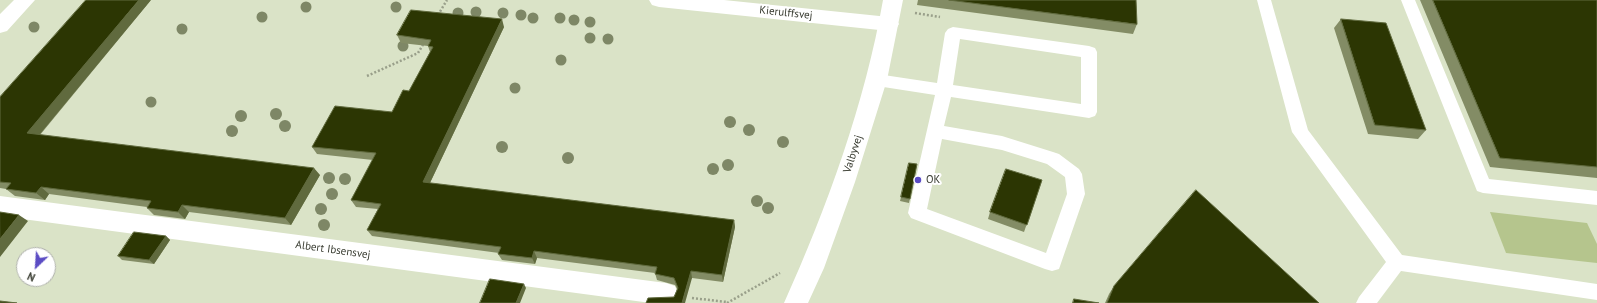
<!DOCTYPE html>
<style>
body{margin:0}
#map{position:relative;width:1597px;height:303px;overflow:hidden;background:#dae3c7;font-family:"PT Sans",sans-serif}
canvas{display:block}
.north{position:absolute;left:16px;top:247px;width:40px;height:40px;box-sizing:border-box;background:#fff;border:1px solid #afb1ac;border-radius:50%;rotate:205deg;font-size:11px;font-weight:700;line-height:16px;text-align:center;color:#383b30}
.north::after{content:'';display:block;margin:auto;width:14px;height:18px;background:#5b4cc4;clip-path:polygon(50% 0,100% 100%,50% 72%,0 100%)}
</style>
<div id="map">
<canvas width="1597" height="303"></canvas>
<div class="north">N</div>
</div>
<script>
const context = document.querySelector('canvas').getContext('2d');
context.lineJoin = 'round';
function fill(path, color) {
  context.fillStyle = color;
  context.fill(path, 'evenodd');
}
function strokePath(path, color, width, dash) {
  context.strokeStyle = color;
  context.lineWidth = width;
  context.lineCap = dash ? 'butt' : 'round';
  context.setLineDash(dash || []);
  context.stroke(path);
}
function write(font, color, halo, rows, align = 'center') {
  context.font = font + ' "PT Sans",sans-serif';
  context.lineWidth = 4;
  context.setLineDash([]);
  context.textBaseline = 'middle';
  context.strokeStyle = halo;
  context.fillStyle = color;
  for (const [text, x, y, turn = 0] of rows) {
    context.save();
    context.translate(x, y);
    context.rotate((+turn || 0) * Math.PI / 180);
    context.textAlign = isNaN(turn) ? turn : align;
    if (halo) context.strokeText(text, 0, 0);
    context.fillText(text, 0, 0);
    context.restore();
  }
}
fill(new Path2D(`
 M1490,212L1587,223L1597,244V263L1506,253Z`), '#b5c58d');
strokePath(new Path2D(`
 M915,13L940,17
 M438,15L447,0
 M367,76L418,53L424,43
 M692,298L727,302
 M727,303L780,273`), '#999f8a', 2.5, [2, 2]);
fill(new Path2D(`
 M1257,0H1271L1308,130L1402,255L1597,284V300L1401,271L1377,303H1356L1359,297L1386,262L1292,132Z
 M1401,0H1415L1489,179L1597,191V205L1483,193L1477,191Z
 M953,27L1089,46L1095,48L1097,52V112L1095,116L1089,118L951,97L944,126L1002,136L1053,152L1059,154L1079,169L1082,174L1085,194L1059,269L1052,271L1045,269L911,218L908,213L935,95L877,86L871,84L869,80L871,76L877,74L937,83L945,33L948,29ZM960,39L1081,57V104L953,85ZM942,139L1002,150L1047,164L1065,177L1067,194L1046,253L927,209Z`), '#fff');
fill(new Path2D(`
 M14,0H35L7,31L0,33V14Z
 M649,0H724L889,17L896,19L899,24L896,29L889,31L659,7L652,5Z
 M0,196L666,283L675,286L678,294L675,302L651,303L0,216Z`), '#fff');
fill(new Path2D(`
 M883,0H903L887,80L855,182L824,268L808,303H784C827,208 865,103 883,0Z`), '#fff');
context.fillStyle = '#7e8766';
for (const [x, y, r] of [
 [306,7,5.5],
 [396,7,5.5],
 [476,12,5.5],
 [458,13,5.5],
 [503,13,5.5],
 [521,15,5.5],
 [262,17,5.5],
 [533,18,5.5],
 [560,18,5.5],
 [574,20,5.5],
 [590,22,5.5],
 [34,27,5.5],
 [182,29,5.5],
 [590,38,5.5],
 [608,39,5.5],
 [403,46,5.5],
 [561,60,5.5],
 [515,88,5.5],
 [151,102,5.5],
 [276,114,6],
 [241,116,6],
 [730,122,6],
 [285,126,6],
 [749,130,6],
 [232,131,6],
 [783,142,6],
 [502,147,6],
 [568,158,6],
 [728,165,6],
 [713,169,6],
 [329,178,6],
 [345,179,6],
 [332,194,6],
 [757,201,6],
 [768,208,6],
 [321,209,6],
 [324,225,6]
]) {
  context.beginPath();
  context.arc(x, y, r, 0, 2 * Math.PI);
  context.fill();
}
fill(new Path2D(`
 M151,0L40,135L320,175L291,225L189,212L185,219L154,215L147,208V207L49,194L45,200L15,196L6,189L0,188V97Z
 M918,0H1136L1137,24L1133,34L917,5Z
 M1420,0H1597V178L1490,167Z
 M1341,19L1426,130L1418,139L1368,134L1334,28Z
 M504,27L430,183L734,220L735,227L723,282L692,278L674,297L677,289L675,285L657,280L655,273L537,258L535,264L502,260L498,254L499,253L372,236L367,230L378,209L356,207L351,200L373,160L317,154L312,147L392,112L409,91L430,52L428,46L401,43L397,35Z
 M917,164L909,203L900,201L901,197Z
 M1042,180L1024,232L988,219L990,212Z
 M166,236L170,240L154,264L122,260L118,256Z
 M1114,286L1319,303H1105L1109,294Z`), '#838c65');
fill(new Path2D(`
 M139,0H151L35,140L27,133Z
 M502,19L504,27L427,189L423,182Z
 M314,168L320,175L291,225L285,218Z
 M41,187L49,194L45,200L36,193Z
 M182,205L189,212L185,219L178,212Z
 M19,215L28,221L0,257V239Z
 M734,220L735,227L723,282L722,275Z
 M166,236L170,240L154,264L149,260Z
 M534,251L537,258L535,264L532,258Z
 M691,271L692,278L685,303H682Z
 M524,284L526,288L520,303H516Z`), '#606a3e');
const building = new Path2D(`
 M86,0H139L27,133L314,168L285,218L182,205L178,212L147,208L151,201L41,187L36,193L6,189L11,183L0,182V97Z
 M949,0H1136L1137,24Z
 M1433,0H1597V167L1500,158Z
 M411,10L502,19L423,182L734,220L722,275L691,271L682,303H646L648,298L674,297L678,288L674,278L655,274L657,267L534,251L532,258L498,254L501,247L367,230L381,204L351,200L376,153L312,147L335,106L392,112L403,90L409,91L433,47L428,46L431,40L397,35Z
 M1341,19L1386,23L1426,130L1375,125Z
 M909,163L917,164L910,199L901,197Z
 M1006,169L1042,180L1027,225L990,212Z
 M1196,190L1319,303H1107L1114,286Z
 M0,212L19,215L0,239Z
 M134,232L166,236L149,260L118,256Z
 M490,279L524,284L516,303H480Z
 M1074,299L1099,303H1073Z
 M0,301L17,303H0Z`);
fill(building, '#2c3603');
strokePath(building, '#606a3e', 1);
for (const [x, y, r, color] of [
 [918,180,4,"#5b4cc4"]
]) {
  const dot = new Path2D();
  dot.arc(x, y, r, 0, 2 * Math.PI);
  context.fillStyle = color;
  context.fill(dot);
  strokePath(dot, '#fff', 1.5);
}
write('11px', '#383b30', '#fff', [
 ["Kierulffsvej",786,13,6],
 ["Valbyvej",853,154,-72],
 ["Albert Ibsensvej",333,250,8]
]);
write('11px', '#383b30', '#fff', [
 ["OK",926,180]
], 'left');
</script>
